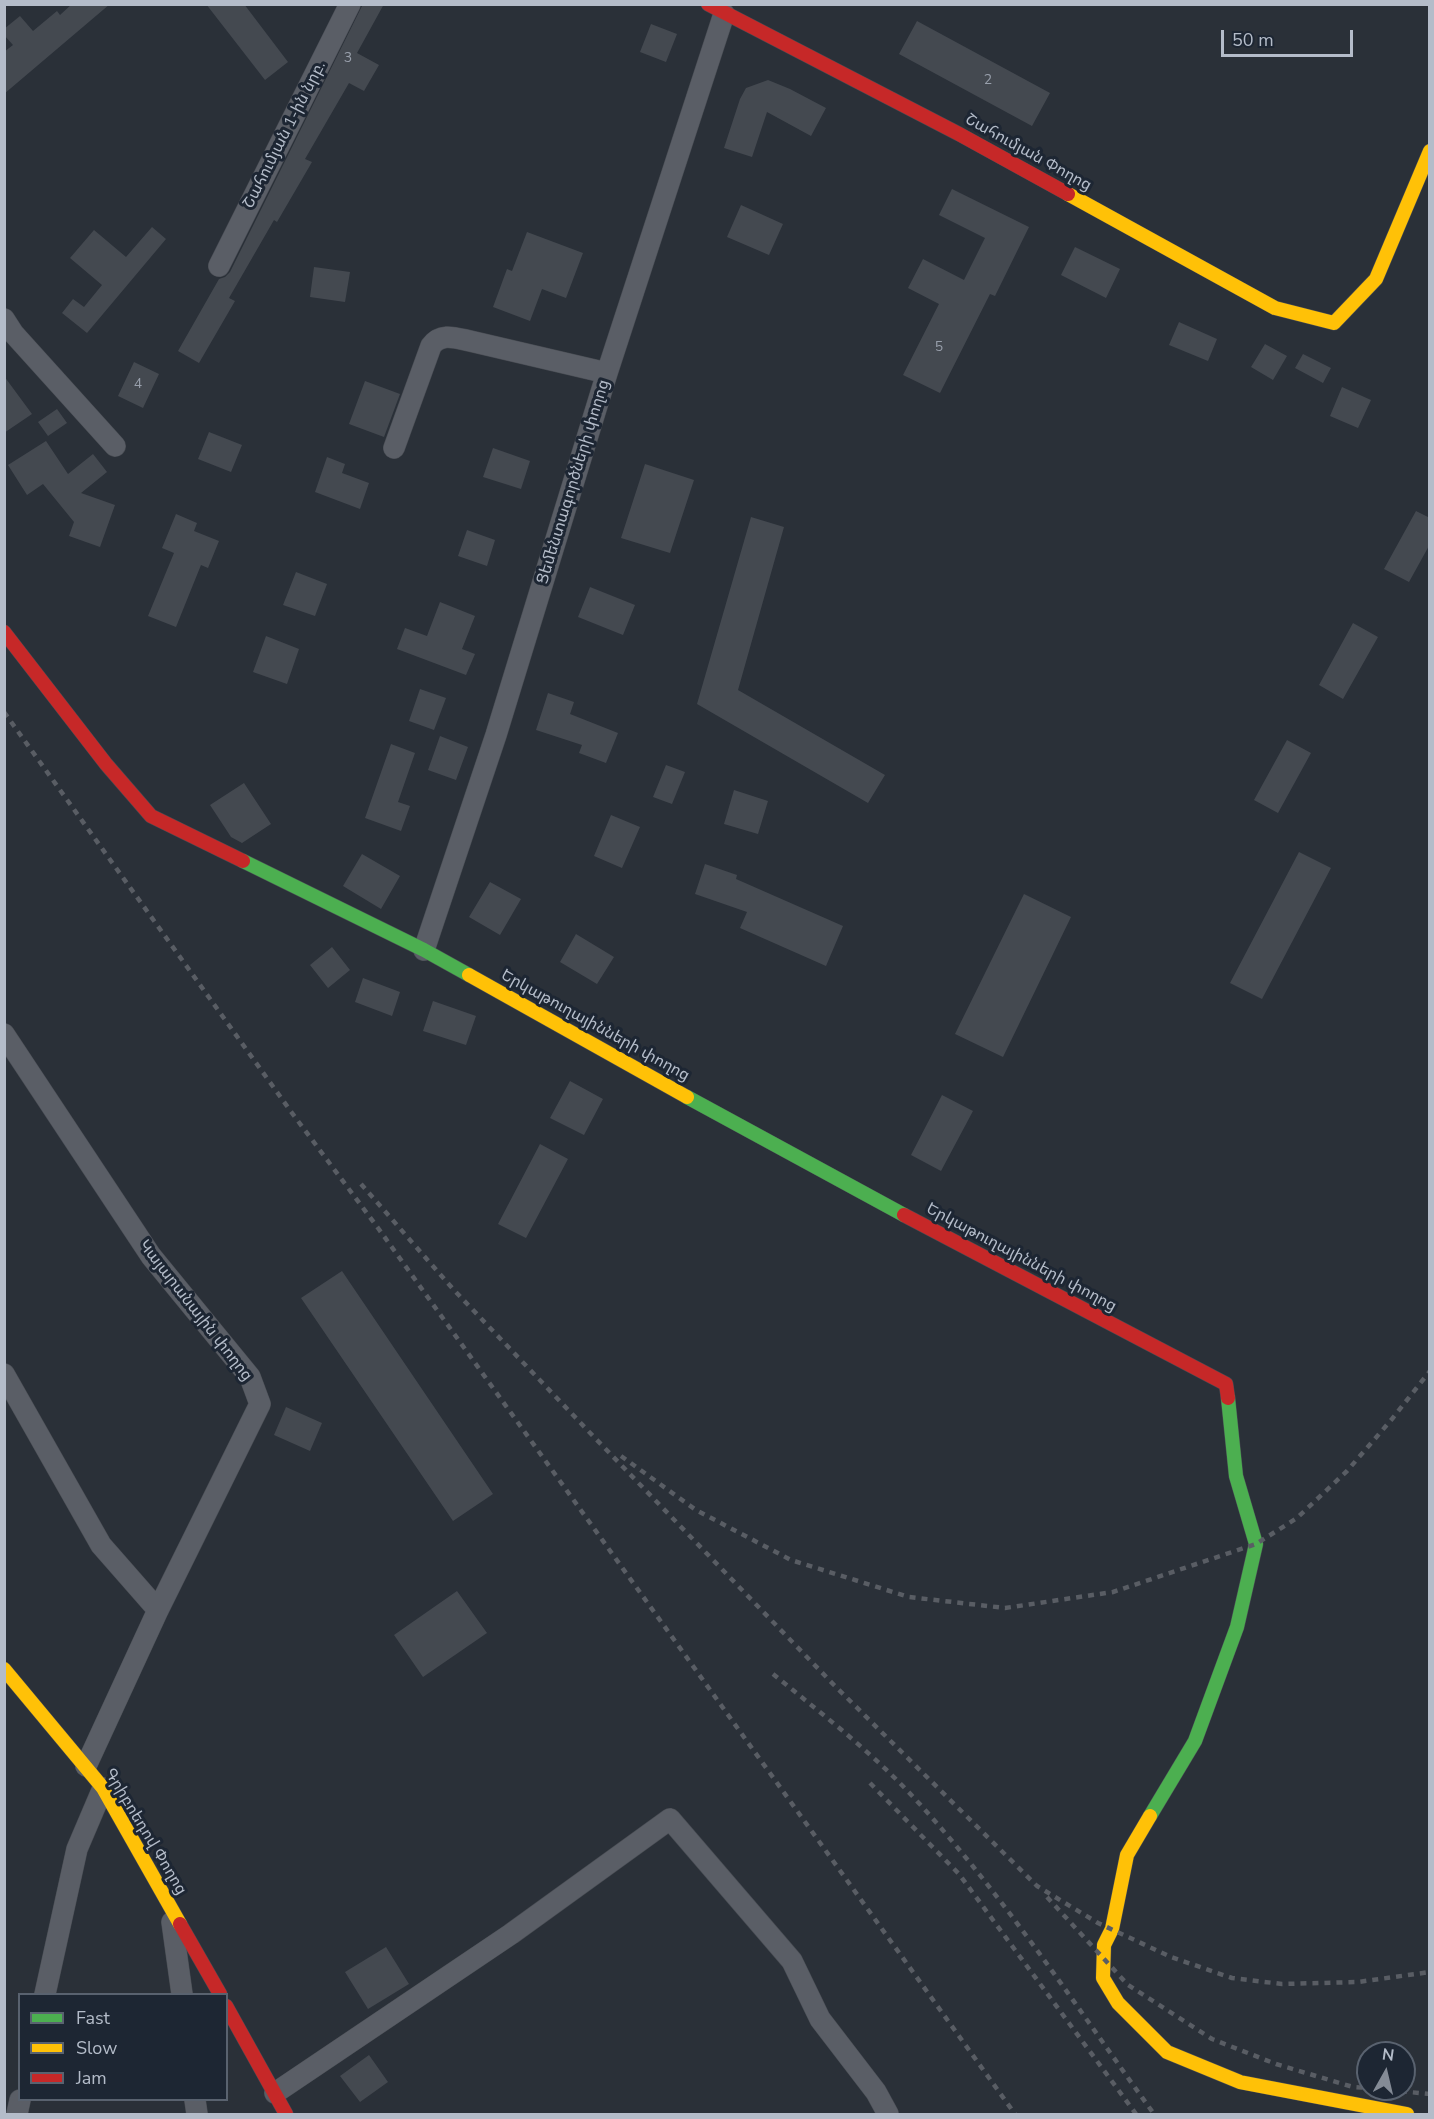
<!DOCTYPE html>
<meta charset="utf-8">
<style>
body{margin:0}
#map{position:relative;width:1434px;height:2119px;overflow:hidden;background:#2a3038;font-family:"Nunito Sans",sans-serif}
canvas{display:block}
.frame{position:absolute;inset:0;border:6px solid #b4bcc9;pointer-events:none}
.legend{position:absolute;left:18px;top:1993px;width:210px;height:108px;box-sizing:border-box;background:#1d2633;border:2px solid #59626f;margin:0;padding:8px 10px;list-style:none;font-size:18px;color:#b4bcc9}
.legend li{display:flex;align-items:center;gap:12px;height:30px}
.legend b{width:30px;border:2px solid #59626f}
.north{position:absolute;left:1356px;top:2041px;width:60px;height:60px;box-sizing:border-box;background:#1d2633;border:2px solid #59626f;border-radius:50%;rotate:8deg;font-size:16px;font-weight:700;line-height:24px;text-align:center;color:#b4bcc9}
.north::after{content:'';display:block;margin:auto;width:21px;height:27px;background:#848b96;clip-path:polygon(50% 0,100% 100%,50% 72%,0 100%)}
.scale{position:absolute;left:1221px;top:30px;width:132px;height:27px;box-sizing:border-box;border:3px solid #b4bcc9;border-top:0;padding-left:8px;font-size:18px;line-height:21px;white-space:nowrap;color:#b4bcc9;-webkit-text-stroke:4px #1d2633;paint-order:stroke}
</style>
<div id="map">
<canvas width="1434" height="2119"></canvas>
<div class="frame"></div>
<ul class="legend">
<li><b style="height:8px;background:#4caf50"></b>Fast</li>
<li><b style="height:8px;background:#ffc107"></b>Slow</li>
<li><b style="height:8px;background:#c62828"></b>Jam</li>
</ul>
<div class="north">N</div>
<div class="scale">50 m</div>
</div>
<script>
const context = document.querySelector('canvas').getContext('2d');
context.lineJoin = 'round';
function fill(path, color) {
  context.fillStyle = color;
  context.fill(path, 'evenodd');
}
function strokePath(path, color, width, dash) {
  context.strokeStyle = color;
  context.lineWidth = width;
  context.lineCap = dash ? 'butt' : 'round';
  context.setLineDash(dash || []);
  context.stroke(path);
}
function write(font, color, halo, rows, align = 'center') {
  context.font = font + ' "Nunito Sans","Noto Sans Armenian",sans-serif';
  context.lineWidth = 6;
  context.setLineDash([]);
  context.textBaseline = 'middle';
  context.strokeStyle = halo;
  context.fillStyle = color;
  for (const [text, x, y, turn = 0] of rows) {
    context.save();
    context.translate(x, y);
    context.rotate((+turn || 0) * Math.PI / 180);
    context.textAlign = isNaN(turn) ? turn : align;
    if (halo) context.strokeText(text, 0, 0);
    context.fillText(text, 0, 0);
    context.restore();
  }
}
fill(new Path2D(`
 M72,4H110L4,94V52L13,45L4,35V29L20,16L33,31L57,11L60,15Z
 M206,4H244L288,62L265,80Z
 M363,4H384L357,53L379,65L364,91L349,83L305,159L312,162L277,222L274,220L229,298L235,301L199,363L178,351L219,279L225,277L230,272Z
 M917,21L1050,93L1032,126L899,54Z
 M651,24L677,34L666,62L640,52Z
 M768,80L790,89L826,108L811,136L767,112L752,157L724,148L740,99L746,88Z
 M952,189L1029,227L995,296L990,294L940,393L903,375L939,304L908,288L923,259L964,280L985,238L939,215Z
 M741,205L783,224L769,255L727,237Z
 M152,227L166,239L87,333L62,313L73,299L84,307L102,285L70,258L94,230L126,257Z
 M527,232L583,253L566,298L542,289L530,321L493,307L507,269L512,271Z
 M1075,247L1120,269L1106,298L1061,275Z
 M314,267L350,272L345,302L310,297Z
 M1179,322L1217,339L1208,361L1169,345Z
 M1265,344L1287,356L1273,380L1251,367Z
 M1303,354L1331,368L1323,383L1295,368Z
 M134,362L159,374L143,408L118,396Z
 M4,376L32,414L4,433Z
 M365,381L400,394L384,437L349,424Z
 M1342,387L1371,400L1358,428L1330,416Z
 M57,409L67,423L48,436L38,422Z
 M209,432L242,445L231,472L198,459Z
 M46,441L68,474L93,454L107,472L81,493L115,505L100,547L69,536L74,522L43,484L27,495L8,465Z
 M493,448L530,461L521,489L483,477Z
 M327,457L345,464L342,473L369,483L360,509L315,492Z
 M645,464L694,480L670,553L621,538Z
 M1416,511L1430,518V544L1409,582L1384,569Z
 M176,514L197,523L194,531L219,541L208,568L201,565L176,627L148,616L174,553L162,548Z
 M751,517L784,527L738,690L885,775L868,803L697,704Z
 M467,530L495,540L487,566L458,556Z
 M296,572L327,584L315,616L283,605Z
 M590,587L635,605L623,635L578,617Z
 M440,602L475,616L462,649L475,654L466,675L397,649L405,628L427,636Z
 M1353,623L1378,637L1343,699L1319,685Z
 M266,636L299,649L287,684L253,672Z
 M420,689L446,698L434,730L409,721Z
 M548,693L574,702L570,714L618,733L606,763L579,753L582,745L536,730Z
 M440,736L468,747L456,780L428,770Z
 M1287,740L1311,753L1278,813L1254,800Z
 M391,744L415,753L398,802L410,806L401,831L365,818Z
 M666,765L685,772L672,804L653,797Z
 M244,783L271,824L242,843L231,837L210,805Z
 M734,790L768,801L758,834L724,824Z
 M611,815L640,827L622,868L594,856Z
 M1299,852L1331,868L1262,999L1230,983Z
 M362,854L400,876L381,909L343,886Z
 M705,864L737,875L736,879L843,926L826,966L740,928L747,912L695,894Z
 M490,882L521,899L500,935L469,917Z
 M1024,894L1071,917L1003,1057L955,1034Z
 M576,934L614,957L597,984L560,962Z
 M332,947L350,970L328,988L310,965Z
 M363,978L400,992L392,1016L355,1002Z
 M433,1001L476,1016L466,1045L423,1031Z
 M570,1081L603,1099L584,1135L550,1118Z
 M942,1095L973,1111L941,1171L911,1155Z
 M540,1144L568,1159L526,1238L498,1224Z
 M342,1271L493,1494L453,1521L301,1298Z
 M286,1407L322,1423L310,1451L274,1435Z
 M457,1591L487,1633L423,1677L394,1635Z
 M386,1947L409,1984L368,2009L345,1972Z
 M369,2055L388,2082L360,2102L340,2076Z`), '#444950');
const street = new Path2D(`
 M219,266L350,4
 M4,319L13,333L115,446
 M394,448L431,346C441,332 456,338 470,341L607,373
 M424,950L496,735L607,373L724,14
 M4,1034L151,1256L250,1377L260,1404L158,1610L86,1766
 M4,1374L101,1545L158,1610
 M172,1922L182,1994
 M45,1994L77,1849L103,1788
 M275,2093L511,1934L670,1819L792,1961L820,2019L876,2092L888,2114
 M195,2100L197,2114
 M17,2114L20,2100`);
const fast = new Path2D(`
 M243,861L424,950L469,975
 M687,1097L904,1215
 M1150,1816L1195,1741L1237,1627L1256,1544L1236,1476L1228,1398`);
const slow = new Path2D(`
 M1068,194L1275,308L1334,323L1376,279L1430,151
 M469,975L687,1097
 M4,1669L103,1788L180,1924
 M1150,1816L1127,1855L1112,1929L1104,1945L1103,1978L1118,2003L1167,2052L1240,2082L1407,2114`);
const jam = new Path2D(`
 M708,4L959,134L1068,194
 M4,632L106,764L151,816L243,861
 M904,1215L1226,1384L1228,1398
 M180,1924L220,1994
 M226,2006L286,2114`);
strokePath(street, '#484c53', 22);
strokePath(fast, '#484c53', 15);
strokePath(slow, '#484c53', 15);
strokePath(jam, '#484c53', 15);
strokePath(street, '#5a5e66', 21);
strokePath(fast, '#4caf50', 14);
strokePath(slow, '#ffc107', 14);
strokePath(jam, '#c62828', 14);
strokePath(new Path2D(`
 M4,712L292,1113L378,1228L1015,2114
 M361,1184L453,1289L594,1437L834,1685L1037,1886L1098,1923L1171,1957L1232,1978L1282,1984L1358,1982L1430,1972
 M621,1456L696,1510L791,1560L909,1597L1005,1608L1113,1592L1256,1544L1297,1518L1347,1471L1392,1419L1430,1371
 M773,1674C822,1714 873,1753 916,1800C1005,1897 1077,2008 1154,2114
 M870,1783L959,1874L1136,2114
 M1047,1897L1128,1985L1212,2039L1276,2064L1353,2087L1368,2088
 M1377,2089L1430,2094`), '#595d64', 4.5, [6, 6]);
write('14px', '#989fab', null, [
 ["3",348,59],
 ["2",988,81],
 ["5",939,348],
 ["4",138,385]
]);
write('16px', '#b4bcc9', '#1d2633', [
 ["Շահումյան 1-ին նրբ.",285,135,-63],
 ["Շահումյան Փողոց",1028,153,29],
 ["Ցեմենտագործների փողոց",574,482,-73],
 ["Երկաթուղայինների փողոց",595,1026,29],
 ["Երկաթուղայինների փողոց",1021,1258,28],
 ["Կայարանային փողոց",195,1311,52],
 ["Գրիբոեդով Փողոց",145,1832,59]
]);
</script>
